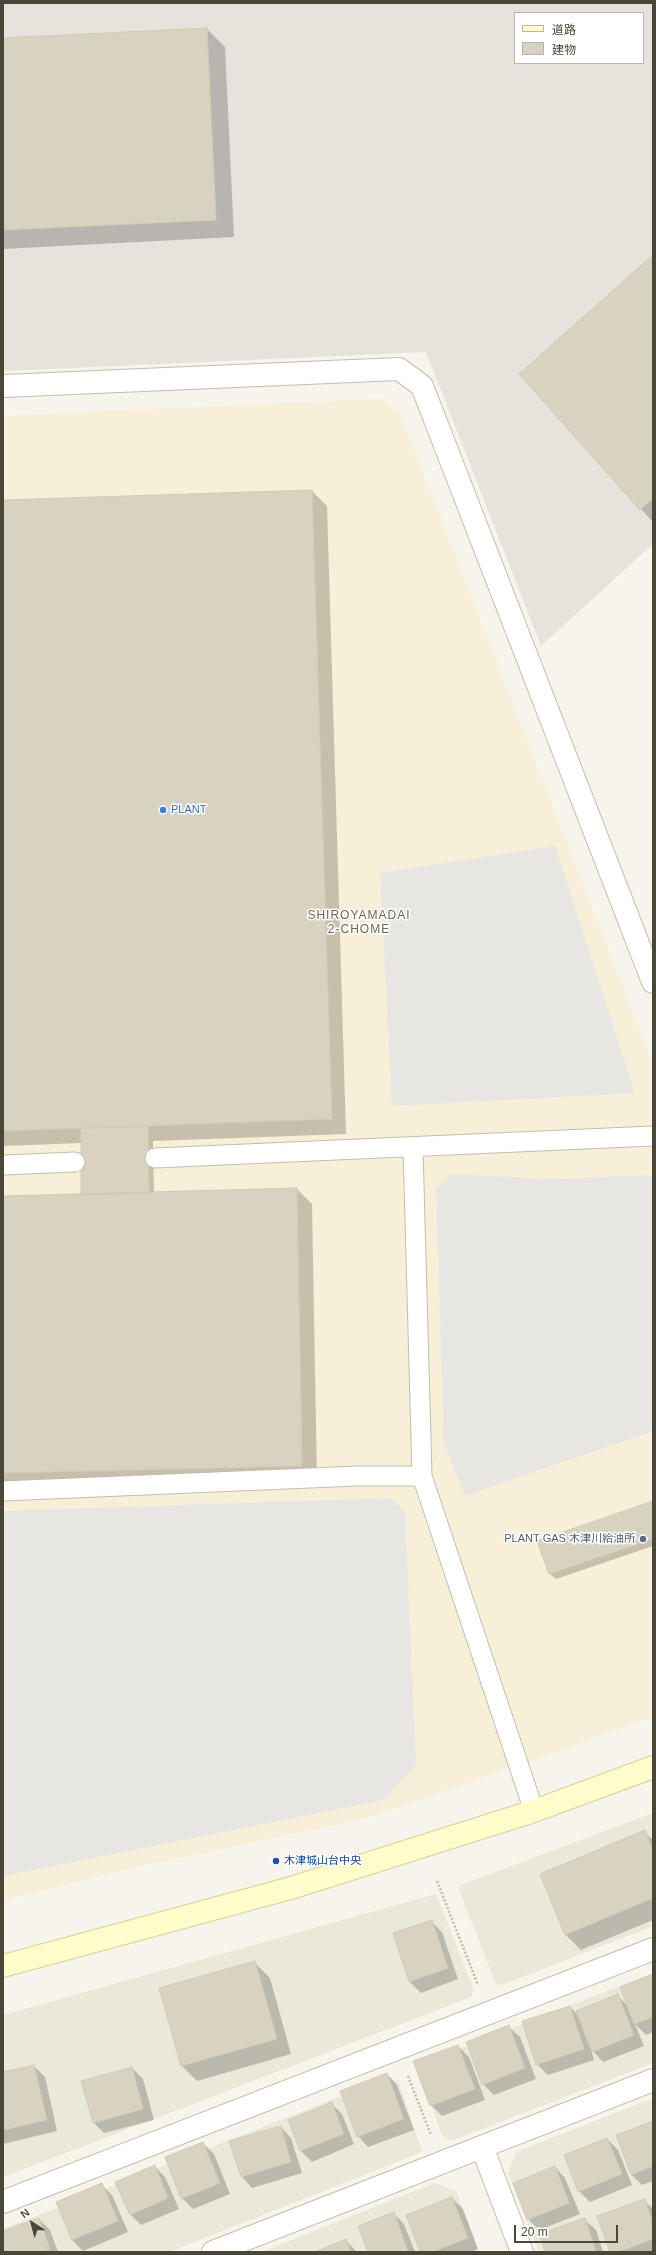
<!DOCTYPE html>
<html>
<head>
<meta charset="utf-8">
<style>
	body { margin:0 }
	#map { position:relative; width:656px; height:2255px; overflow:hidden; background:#f6f4eb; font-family:Helvetica,"Noto Sans JP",sans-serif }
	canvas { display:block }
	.frame { position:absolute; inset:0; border:4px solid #4b4738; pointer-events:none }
	.legend { position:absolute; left:514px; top:12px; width:130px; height:52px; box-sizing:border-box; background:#fff; border:1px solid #b7b5af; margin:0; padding:5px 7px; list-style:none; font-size:12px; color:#4b4738 }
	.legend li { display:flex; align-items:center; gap:8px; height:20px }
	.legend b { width:20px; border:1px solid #b7b5af }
	.north { position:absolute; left:12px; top:2203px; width:40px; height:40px; -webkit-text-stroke:3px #fff; paint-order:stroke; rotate:324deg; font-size:11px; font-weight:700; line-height:16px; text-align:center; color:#4b4738 }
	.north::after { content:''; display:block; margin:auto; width:14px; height:18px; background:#4b4738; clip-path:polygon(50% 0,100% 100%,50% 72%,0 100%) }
	.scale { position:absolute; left:514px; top:2225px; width:104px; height:18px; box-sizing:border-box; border:2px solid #4b4738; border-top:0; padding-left:5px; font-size:12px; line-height:14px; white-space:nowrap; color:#4b4738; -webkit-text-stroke:3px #fff; paint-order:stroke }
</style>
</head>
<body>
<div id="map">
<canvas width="656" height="2255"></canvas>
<div class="frame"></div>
<ul class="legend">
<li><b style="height:5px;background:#fffccc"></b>道路</li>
<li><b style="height:11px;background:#d8d3c0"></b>建物</li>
</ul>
<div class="north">N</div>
<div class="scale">20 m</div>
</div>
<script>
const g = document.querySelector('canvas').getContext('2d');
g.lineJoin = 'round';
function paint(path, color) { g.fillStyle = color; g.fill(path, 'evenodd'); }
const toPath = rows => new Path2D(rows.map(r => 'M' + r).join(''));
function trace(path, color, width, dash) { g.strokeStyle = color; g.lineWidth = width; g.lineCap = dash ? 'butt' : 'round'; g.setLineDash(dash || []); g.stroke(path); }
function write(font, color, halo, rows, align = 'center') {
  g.font = font + ' Helvetica,"Noto Sans JP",sans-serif'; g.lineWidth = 3; g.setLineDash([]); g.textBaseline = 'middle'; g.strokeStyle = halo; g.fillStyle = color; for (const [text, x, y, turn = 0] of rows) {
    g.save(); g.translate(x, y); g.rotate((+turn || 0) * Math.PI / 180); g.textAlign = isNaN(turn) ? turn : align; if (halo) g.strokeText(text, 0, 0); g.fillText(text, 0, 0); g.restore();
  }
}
paint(toPath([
	[653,1813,653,1926,502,1985,496,1984,459,1890,461,1885],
	[436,1894,474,1990,471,1997,3,2177,3,2015],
	[653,1973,653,2063,451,2141,442,2135,418,2065],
	[390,2077,399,2083,422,2152,169,2252,3,2252,3,2229],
	[653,2098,653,2252,539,2252,508,2173,516,2152],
	[435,2183,456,2191,479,2252,261,2252]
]), '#eae8d9');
paint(toPath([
	[381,399,400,413,653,1064,653,1717,371,1817,118,1871,3,1901,3,416]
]), '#f7efd7');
paint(toPath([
	[3,3,653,3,653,544,541,646,426,352,3,371],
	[515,13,643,13,643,63,515,63]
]), '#e6e3dc');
paint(toPath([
	[555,846,635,1093,392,1106,380,873],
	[451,1174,551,1179,653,1175,653,1431,465,1496,444,1443,436,1189],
	[392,1498,405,1513,416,1766,383,1800,3,1876,3,1511]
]), '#e8e6e2');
paint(toPath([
	[207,29,225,47,234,237,3,249,3,39],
	[653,257,653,522,641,509],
	[312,491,327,506,346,1134,153,1141,154,1193,297,1189,312,1204,317,1480,3,1488,3,1197,82,1196,82,1143,3,1146,3,501],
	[653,1502,653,1546,556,1579,550,1574,539,1542],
	[644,1832,653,1840,653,1920,581,1950,565,1934],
	[431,1921,442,1932,458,1979,421,1993,410,1982,394,1933],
	[255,1963,270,1978,291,2054,197,2081,182,2066],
	[653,1975,653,2032,646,2035,635,2024,644,2046,603,2062,591,2049,594,2060,548,2075,537,2064,570,2007,579,2016,617,1995,629,2007],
	[509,2027,520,2037,536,2079,494,2095,483,2084],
	[458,2046,469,2057,485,2100,442,2116,431,2105],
	[34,2066,45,2077,57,2131,3,2144,3,2073],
	[132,2068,143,2079,154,2120,104,2133,93,2122],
	[387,2074,397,2085,414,2130,368,2147,358,2136],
	[331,2103,342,2114,354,2144,312,2162,301,2151,289,2120],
	[653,2122,653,2181,642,2185,632,2175],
	[281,2127,291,2138,302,2173,252,2188,242,2177,231,2141],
	[607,2139,618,2150,632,2185,590,2202,579,2191],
	[203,2143,214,2154,230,2194,193,2209,182,2198],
	[154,2166,165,2177,179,2209,141,2225,130,2214],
	[555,2167,565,2178,580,2214,539,2230,528,2219],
	[101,2184,112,2195,128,2232,83,2251,72,2240,57,2203],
	[452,2198,463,2209,478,2249,471,2252,421,2252],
	[644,2200,653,2209,653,2252,611,2252],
	[393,2213,404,2224,415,2252,369,2252],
	[39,2219,50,2230,58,2252,3,2252,3,2232],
	[585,2220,596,2230,603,2252,546,2252],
	[346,2241,357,2252,318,2252]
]), '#0003');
const building = toPath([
	[207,28,216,220,3,230,3,38,207,28],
	[653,255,653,498,640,510,519,374,653,255],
	[312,490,332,1119,3,1131,3,500,312,490],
	[148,1126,149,1193,81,1195,81,1128,148,1126],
	[297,1188,302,1466,3,1473,3,1196,297,1188],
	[653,1501,653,1539,549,1574,537,1541,653,1501],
	[645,1830,653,1851,653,1898,565,1935,540,1874,645,1830],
	[432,1920,448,1968,409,1982,393,1933,432,1920],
	[255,1961,277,2039,181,2066,159,1988,255,1961],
	[653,1974,653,2017,634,2024,620,1987,653,1974],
	[618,1994,634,2035,592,2052,576,2011,618,1994],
	[570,2006,584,2049,536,2065,522,2021,570,2006],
	[509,2025,525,2068,482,2085,466,2042,509,2025],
	[458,2045,475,2089,430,2106,413,2061,458,2045],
	[34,2065,47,2120,3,2130,3,2072,34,2065],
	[132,2067,143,2109,93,2123,81,2081,132,2067],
	[387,2073,404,2119,357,2137,340,2091,387,2073],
	[332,2102,344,2134,300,2151,288,2120,332,2102],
	[653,2121,653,2166,631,2175,616,2135,653,2121],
	[281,2126,291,2162,241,2177,229,2141,281,2126],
	[607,2138,622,2174,578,2192,564,2155,607,2138],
	[203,2142,220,2183,181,2199,165,2157,203,2142],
	[155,2165,168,2198,130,2215,115,2182,155,2165],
	[555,2166,569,2203,527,2220,513,2183,555,2166],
	[102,2183,118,2221,72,2240,56,2202,102,2183],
	[452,2197,468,2238,432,2252,420,2252,406,2215,452,2197],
	[645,2199,653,2223,653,2239,618,2252,610,2252,597,2216,645,2199],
	[394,2212,408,2252,368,2252,358,2226,394,2212],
	[39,2218,50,2249,43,2252,3,2252,3,2231,39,2218],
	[585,2218,596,2252,545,2252,539,2234,585,2218],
	[346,2239,351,2252,315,2252,346,2239]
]);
paint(building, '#d8d3c0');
trace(building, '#d3ccb3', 1);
const lane = toPath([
	[413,1148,422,1476,534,1811],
	[155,1158,653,1136],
	[3,1165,75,1162],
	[3,1491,357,1476,422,1476]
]);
const street = toPath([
	[3,386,399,369,422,386,653,982],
	[482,2147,522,2252],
	[3,2202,653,1949],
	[213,2252,653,2080]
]);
const secondary = toPath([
	[3,1966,291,1888,534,1811,653,1767]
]);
trace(lane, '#c2bead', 21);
trace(street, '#c2bead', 24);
trace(secondary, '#d7d29a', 24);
trace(toPath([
	[437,1881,478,1985],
	[408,2076,431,2135]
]), '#c4bd9e', 2.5, [2, 2]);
trace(lane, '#fff', 19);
trace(street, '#fff', 22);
trace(secondary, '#fffccc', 22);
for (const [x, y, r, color] of [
	[163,810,4,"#3f7fe0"],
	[643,1539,4,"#5c6f8a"],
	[276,1861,4,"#1a4fb4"]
]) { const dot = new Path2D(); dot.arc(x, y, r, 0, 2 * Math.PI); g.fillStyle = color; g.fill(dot); trace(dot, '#fff', 1.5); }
write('11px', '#366cbe', '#fff', [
	["PLANT",171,810]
], 'left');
write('11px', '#4e5e75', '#fff', [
	["PLANT GAS 木津川給油所",635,1539]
], 'right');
write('11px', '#164399', '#fff', [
	["木津城山台中央",284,1861]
], 'left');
g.letterSpacing = '1px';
write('12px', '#6e674f', '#fff', [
	["SHIROYAMADAI",359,916],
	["2-CHOME",359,930]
]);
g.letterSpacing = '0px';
</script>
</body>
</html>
